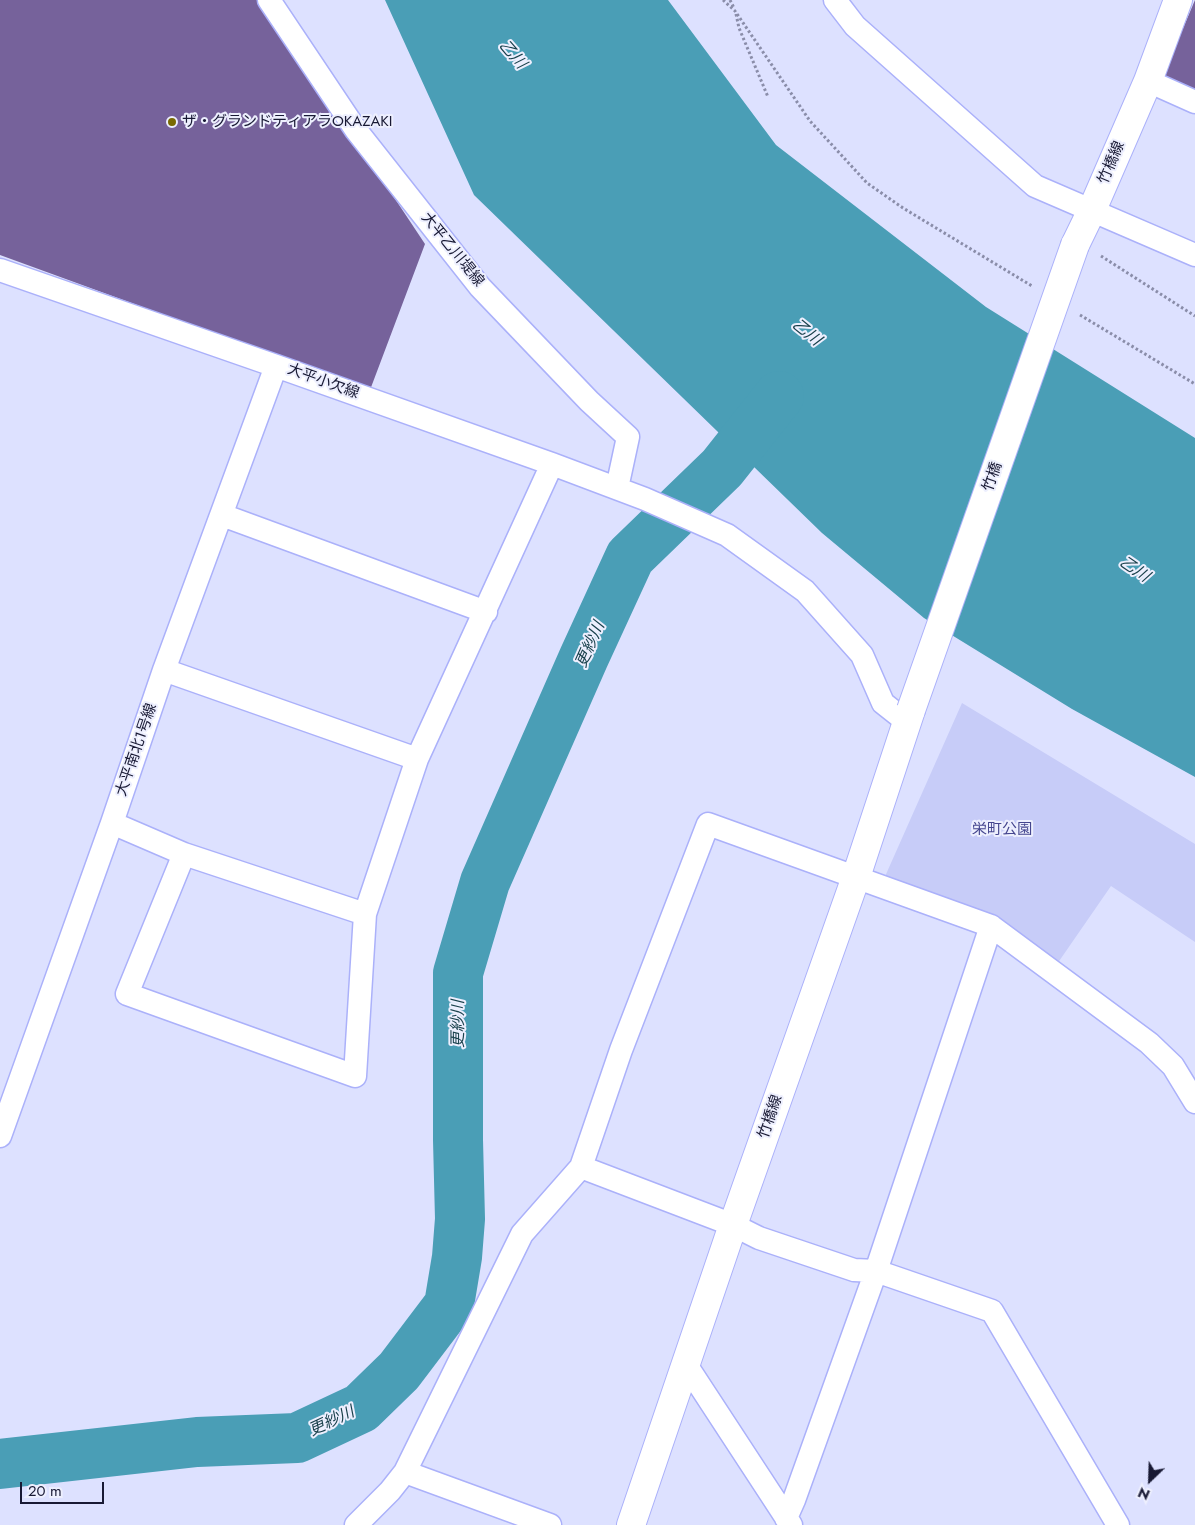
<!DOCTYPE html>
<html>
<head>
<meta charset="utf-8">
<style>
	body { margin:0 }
	#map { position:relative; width:1195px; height:1525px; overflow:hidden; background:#dde1ff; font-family:Jost,sans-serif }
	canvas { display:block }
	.north { position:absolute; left:1125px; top:1455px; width:50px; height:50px; -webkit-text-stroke:4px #edeffe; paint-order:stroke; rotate:204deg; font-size:14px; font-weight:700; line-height:20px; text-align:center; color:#181934 }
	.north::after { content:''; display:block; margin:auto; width:18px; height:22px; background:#181934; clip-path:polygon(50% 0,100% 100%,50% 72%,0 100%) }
	.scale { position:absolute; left:20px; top:1482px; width:84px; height:22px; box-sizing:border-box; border:2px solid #181934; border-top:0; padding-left:6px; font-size:15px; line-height:18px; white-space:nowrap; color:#181934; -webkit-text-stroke:4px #edeffe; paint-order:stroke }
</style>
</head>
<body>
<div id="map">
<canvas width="1195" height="1525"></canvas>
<div class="north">N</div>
<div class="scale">20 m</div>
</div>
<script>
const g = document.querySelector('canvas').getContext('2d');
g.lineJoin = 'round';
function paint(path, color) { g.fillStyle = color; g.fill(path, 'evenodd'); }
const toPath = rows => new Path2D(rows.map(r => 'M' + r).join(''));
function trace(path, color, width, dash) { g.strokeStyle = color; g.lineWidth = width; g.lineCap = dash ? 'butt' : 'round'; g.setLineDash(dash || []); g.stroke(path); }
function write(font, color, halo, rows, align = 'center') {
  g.font = font + ' Jost,"Noto Sans JP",sans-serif'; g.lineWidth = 4; g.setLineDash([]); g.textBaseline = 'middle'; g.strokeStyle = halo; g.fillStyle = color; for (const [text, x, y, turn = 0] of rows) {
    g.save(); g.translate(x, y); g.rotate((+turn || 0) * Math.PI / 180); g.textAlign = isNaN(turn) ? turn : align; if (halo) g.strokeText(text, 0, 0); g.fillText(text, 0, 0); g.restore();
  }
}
paint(toPath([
	[962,703,1195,844,1195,942,1111,886,1055,967,883,881]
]), '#c7ccf8');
paint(toPath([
	[385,0,668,0,776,145,986,307,1195,438,1195,777,1072,709,924,618,822,533,474,195]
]), '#4a9eb6');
trace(toPath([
	[0,1464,197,1442,297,1438,361,1408,399,1371,449,1305,457,1257,460,1219,458,1140,458,973,485,882,584,657,630,557,722,468,779,396]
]), '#4a9eb6', 50);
paint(toPath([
	[0,0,263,0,425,244,370,390,0,255],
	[1195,0,1195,91,1162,78]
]), '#76629b');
const street = toPath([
	[269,0,356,130,480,287,589,401,628,437,617,488],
	[835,0,855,26,1035,186,1195,255],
	[1148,81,1195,102],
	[0,270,276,366,552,464,645,499,727,535,805,591,862,655,883,703,907,722],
	[222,515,486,612],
	[164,670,417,759],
	[112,823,184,854,365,914],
	[184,854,127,994,355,1076,365,914,417,759,552,464],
	[0,1136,112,823,164,670,276,366],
	[581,1167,621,1050,708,824,991,926,1149,1043,1173,1066,1195,1102],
	[685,1363,791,1525],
	[405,1472,522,1234,581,1167,733,1225,759,1238,854,1270,876,1271,992,1311,1118,1525],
	[786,1518,794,1500,876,1271,991,926],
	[356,1525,390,1491,405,1472,550,1525]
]);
const secondary = toPath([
	[1075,245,1092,210,1148,81,1178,0],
	[631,1525,733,1225,856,877,911,710]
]);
trace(street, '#abb1fa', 25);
trace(secondary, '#abb1fa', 30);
trace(toPath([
	[723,0,735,11,810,121,867,183,903,208,1032,286],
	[730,0,734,8],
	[736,14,739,28,768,97],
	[1101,256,1195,316],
	[1080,315,1195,384]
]), '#8a8da9', 3, [2.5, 2.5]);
trace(street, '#fff', 22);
trace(secondary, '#fff', 28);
const secondaryBridge = toPath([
	[911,710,1075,245]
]);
trace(secondaryBridge, '#abb1fa', 30, []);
trace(secondaryBridge, '#fff', 28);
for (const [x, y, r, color] of [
	[172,122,5,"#796a02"]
]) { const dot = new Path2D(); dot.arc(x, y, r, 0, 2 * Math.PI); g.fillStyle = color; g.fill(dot); trace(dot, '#edeffe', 2); }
write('15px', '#181934', '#edeffe', [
	["ザ・グランドティアラOKAZAKI",182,122]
], 'left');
write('15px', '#181934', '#edeffe', [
	["竹橋線",1112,163,-67],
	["大平乙川堤線",452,250,51],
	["大平小欠線",323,382,20],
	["竹橋",993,477,-71],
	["大平南北1号線",137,750,-71],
	["竹橋線",771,1117,-71]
]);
write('15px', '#45468f', '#edeffe', [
	["栄町公園",1002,830]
]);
write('italic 16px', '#1a414c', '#edeffe', [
	["乙川",512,55,49],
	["乙川",806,333,39],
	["乙川",1134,570,34],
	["更紗川",591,645,-66],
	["更紗川",459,1024,-90],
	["更紗川",332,1422,-25]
]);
</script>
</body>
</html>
